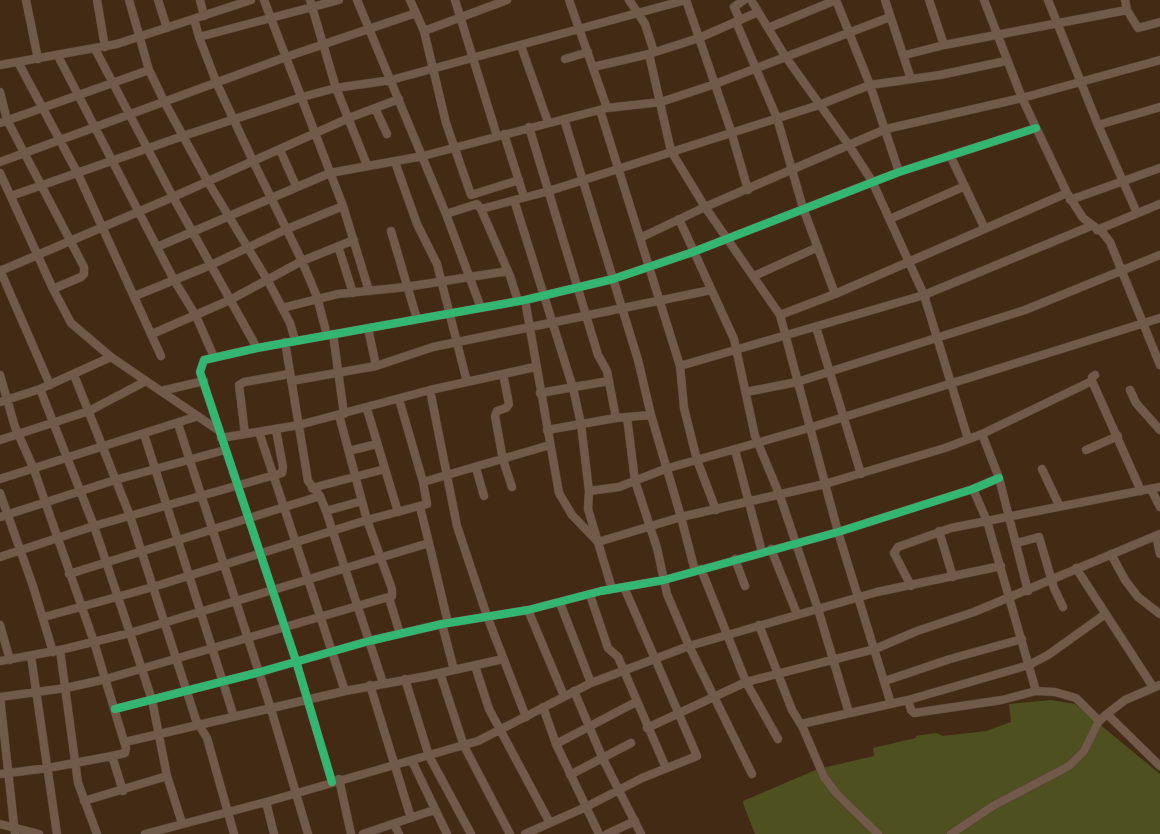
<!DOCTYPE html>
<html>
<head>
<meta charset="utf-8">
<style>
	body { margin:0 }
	canvas { display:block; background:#422a15 }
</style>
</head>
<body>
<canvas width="1160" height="834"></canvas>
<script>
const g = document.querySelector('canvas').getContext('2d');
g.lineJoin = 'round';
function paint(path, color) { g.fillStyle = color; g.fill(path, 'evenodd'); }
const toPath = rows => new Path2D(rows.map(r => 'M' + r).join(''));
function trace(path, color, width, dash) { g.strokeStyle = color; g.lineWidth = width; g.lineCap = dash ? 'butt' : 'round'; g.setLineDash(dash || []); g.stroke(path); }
paint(toPath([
	[1051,700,1075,704,1160,774,1160,834,755,834,744,806,743,801,818,769,874,756,873,748,916,738,916,736,936,733,943,736,986,731,1011,722,1009,704]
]), '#4f501f');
const minor = toPath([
	[26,0,38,59],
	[97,0,105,47],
	[129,0,149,70,165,103,208,182,268,281,290,323,295,340],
	[158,0,167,28],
	[200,0,204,16],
	[264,0,343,206],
	[310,0,336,88,367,165],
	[357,0,446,214,481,308],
	[410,0,424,31,446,123,471,195,519,180],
	[455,0,497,136],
	[569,0,607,108],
	[629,0,645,24,654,52],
	[686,0,731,131,748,190],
	[751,0,785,56,848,144,872,181,924,295,968,439],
	[836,0,870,85,899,172],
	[885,0,911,79],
	[929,0,944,45],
	[984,0,1022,98,1067,193,1083,218,1103,233,1110,242,1160,365],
	[1048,0,1098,125,1137,213],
	[1127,10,1138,28,1160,22],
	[194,19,199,37],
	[740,20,734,7,744,0],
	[736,22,777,118,803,208,835,294],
	[768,28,836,0],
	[424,31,507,0],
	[521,46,548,122],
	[95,49,173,197,257,348],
	[649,54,671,151,705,207,780,315,838,532,891,704],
	[905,55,944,45,1127,10,1125,0],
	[58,56,174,280,196,316,214,357],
	[565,59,588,52],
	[18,62,78,174,161,356],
	[0,65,117,44,251,0],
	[593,67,649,54,699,38,758,12],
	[0,92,7,120,84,267,84,274,81,277,53,289],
	[375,108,387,134],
	[600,110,680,366,684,408,697,460,716,510],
	[564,119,638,360,651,415,681,517,695,571],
	[0,123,149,70],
	[1098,125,1160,107],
	[529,127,598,355,607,371,616,418,627,417,635,481,657,548,667,594,689,646,752,774],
	[504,134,524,197],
	[280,150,296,186],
	[950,155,985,229],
	[0,162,286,57,416,13],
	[395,162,417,224,437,264,467,382],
	[0,173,53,289,71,323,111,357,218,430],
	[11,196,183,136,302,97,336,88,391,80,686,0],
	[514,200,573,388,581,424,589,491],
	[1070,200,1160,168],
	[481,209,510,276,518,301],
	[446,214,477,204,481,209,549,191,819,105,870,85,940,75,1006,61],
	[679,219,734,339,755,436,780,496,818,609,849,713],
	[890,219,965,186],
	[1097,230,1160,204],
	[391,231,417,319],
	[640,238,705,207,886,129,1022,98,1160,60],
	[338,246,353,293],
	[157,247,330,173,423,156,607,108,661,102,715,84,890,17],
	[0,270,50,385],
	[0,271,173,197,349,118,399,99],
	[754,276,818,247],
	[135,296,211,265,287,229,343,206,369,291],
	[525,300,559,493,572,515,598,542,681,517,825,484,945,448,982,434,1092,381],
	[282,308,338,294,406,287,508,271],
	[780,315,835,294,1067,193],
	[816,327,861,474],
	[368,328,376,366],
	[152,334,230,300,302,261,354,240],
	[333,334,344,414],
	[327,335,317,297,302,261,253,161,217,84,199,37,339,0],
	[285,342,308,481,320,496,326,511,383,683],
	[680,366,924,295,1091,226],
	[503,374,509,404,506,408,497,411,495,416,503,460,512,487],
	[0,375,15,427,33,467,94,642,126,748,125,753,112,756,48,768,0,774],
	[1095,375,1092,377,1092,381,1141,491],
	[291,381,376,366,433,347,711,290],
	[40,389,94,526,130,633,152,700,167,776,182,823],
	[430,390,457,526,487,616,526,717],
	[1130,390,1136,403,1160,430],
	[161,391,204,381],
	[746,392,797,382,1025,310,1160,255],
	[540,393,609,381],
	[0,402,40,389,111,357],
	[367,409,398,512],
	[627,417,651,415],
	[178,424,271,709,308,834],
	[547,430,616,418],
	[259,432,345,691],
	[144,434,234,717],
	[245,434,239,385,244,382,290,374],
	[982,434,999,478,1028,591],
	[221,438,299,425,430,390,535,367],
	[0,440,89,411,146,381],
	[735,450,762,552],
	[1086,450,1118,436],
	[349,451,377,444],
	[476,468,484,496],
	[1042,469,1059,505],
	[0,479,198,416],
	[423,482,550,445],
	[312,488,385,469],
	[973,489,987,521,1036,691],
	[1151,489,1160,507],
	[0,493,33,586,53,652],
	[326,511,362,501],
	[0,517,115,480,225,450],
	[939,531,953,577],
	[1156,536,1160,554],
	[429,543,448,623],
	[1017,543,1039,537,1054,588,1063,607],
	[771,549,797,614],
	[1111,554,1125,580,1138,597,1160,614],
	[0,557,94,526,282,473,283,467,276,430],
	[735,559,745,586],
	[1076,568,1153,687],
	[701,569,746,682,778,739],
	[69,574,320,496],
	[911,586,894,553,898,547,951,528,1160,487],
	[612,589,588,509,589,491,619,487,665,469,809,428,1160,318],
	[590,595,608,648,618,657,666,768],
	[389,598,400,634],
	[560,603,591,683],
	[528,610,564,696],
	[44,617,153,587,130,516,74,375],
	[442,624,454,670],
	[0,625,10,660],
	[759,625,792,710,803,728,824,777,837,794,878,834],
	[60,650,78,783,97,834],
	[31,656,57,834],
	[0,661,60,650,130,633,429,543,420,507],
	[475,666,489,709,550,823],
	[440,673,464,746,510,834],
	[405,679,429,756,471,834],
	[885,681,950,659,1022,639],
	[370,685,411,818],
	[574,691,603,759,641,834],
	[908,700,911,710,914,713,1002,700,1036,691,1055,692,1076,698,1099,721],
	[543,707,556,744,636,702],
	[115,709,260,672,369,641,442,624,528,610,601,591,664,580,838,532,973,489,999,478],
	[1107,714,1160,766],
	[801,724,908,700,1029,665,1048,655,1104,615],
	[647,728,746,682,875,649,917,631,974,612,1160,534],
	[125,742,345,691,427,676,503,659],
	[556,744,599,834],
	[112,756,123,791],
	[412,761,447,834],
	[570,775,631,743],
	[339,779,351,834],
	[332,782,296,661,200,372,204,360,257,348,525,300,613,279,693,252,899,172,1036,128],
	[84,801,167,776],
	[266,802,274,834],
	[0,824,39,834],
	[394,824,399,834],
	[15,834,0,697,66,688,106,679,392,596,392,589,367,520,339,415],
	[145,834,266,802,478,741,591,683,689,646,877,592,1001,566],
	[234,834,207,738,196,720,153,587,367,520,427,504,423,482,399,399],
	[363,834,434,810],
	[525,834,586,807,642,778,697,756,624,587],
	[607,834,635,821],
	[951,834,993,806,1069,766,1084,751,1099,721,1107,714,1125,700,1160,685]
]);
trace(minor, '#584435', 9);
trace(minor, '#725a4a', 8);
trace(toPath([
	[115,709,260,672,369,641,442,624,528,610,601,591,664,580,838,532,973,489,999,478],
	[332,782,296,661,200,372,204,360,257,348,525,300,613,279,693,252,899,172,1036,128]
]), '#33b770', 8);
</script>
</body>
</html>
